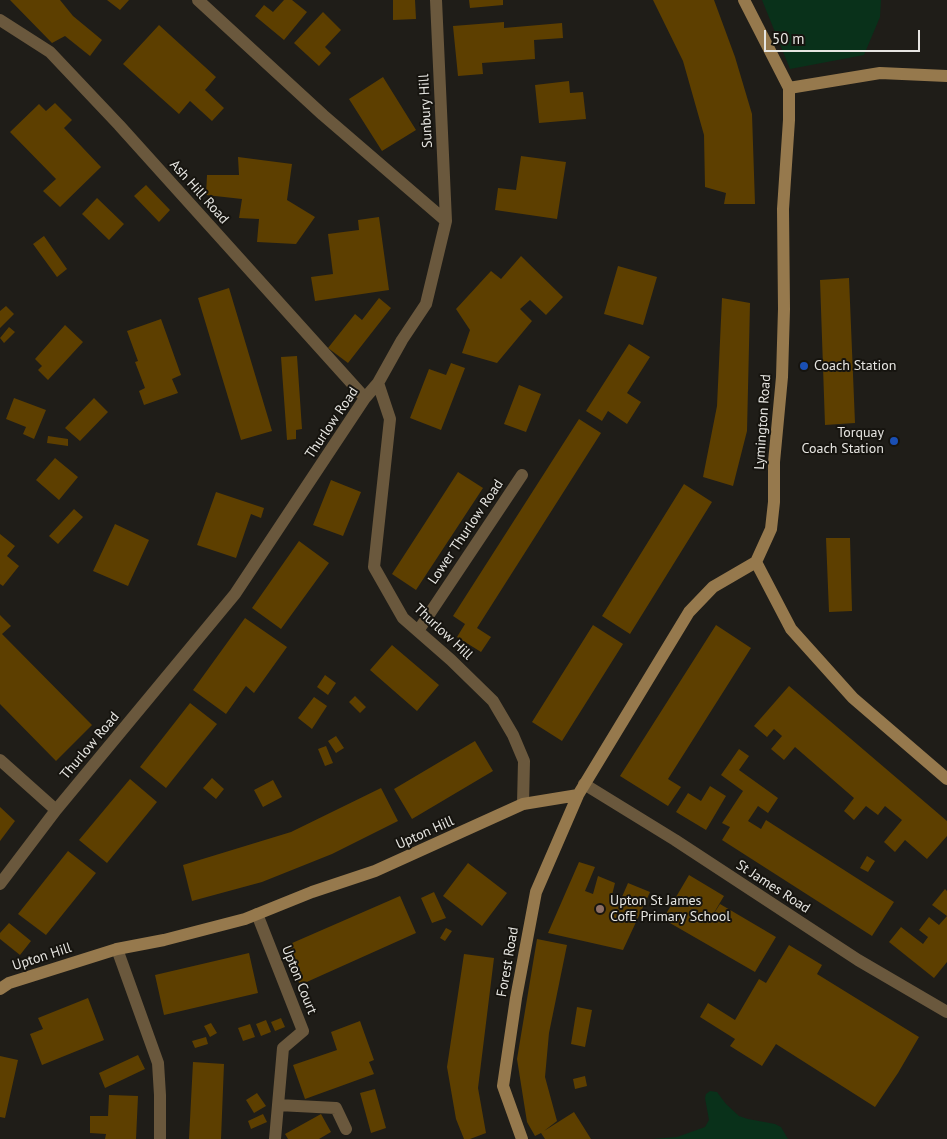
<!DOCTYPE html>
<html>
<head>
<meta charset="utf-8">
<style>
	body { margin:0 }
	#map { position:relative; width:947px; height:1139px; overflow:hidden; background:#1f1d18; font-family:"PT Sans",sans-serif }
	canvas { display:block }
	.scale { position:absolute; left:764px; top:30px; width:156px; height:22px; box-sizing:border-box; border:2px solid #e6e5e1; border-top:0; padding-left:6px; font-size:15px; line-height:18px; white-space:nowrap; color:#e6e5e1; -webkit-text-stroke:4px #16140f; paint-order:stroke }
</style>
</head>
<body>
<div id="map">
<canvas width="947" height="1139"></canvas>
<div class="scale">50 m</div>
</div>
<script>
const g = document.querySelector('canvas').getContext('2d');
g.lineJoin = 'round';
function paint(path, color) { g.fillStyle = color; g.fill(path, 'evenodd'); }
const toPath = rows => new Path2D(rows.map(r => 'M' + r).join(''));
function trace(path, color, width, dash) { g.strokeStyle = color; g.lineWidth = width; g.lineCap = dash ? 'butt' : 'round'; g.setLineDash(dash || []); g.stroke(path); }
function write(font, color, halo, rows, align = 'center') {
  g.font = font + ' "PT Sans",sans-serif'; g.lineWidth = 4; g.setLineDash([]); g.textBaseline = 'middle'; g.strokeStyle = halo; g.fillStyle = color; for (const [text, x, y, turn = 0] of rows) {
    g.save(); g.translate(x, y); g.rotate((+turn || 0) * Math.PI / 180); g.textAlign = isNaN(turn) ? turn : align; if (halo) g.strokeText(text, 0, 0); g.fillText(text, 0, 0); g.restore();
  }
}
paint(toPath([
	[762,0,881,0,880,17,864,55,790,69],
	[710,1091,717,1092,726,1104,739,1116,748,1119,775,1124,781,1127,788,1139,652,1139,677,1137,705,1127,709,1120,705,1098,706,1094]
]), '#09311a');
paint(toPath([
	[10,0,60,0,73,16,102,40,90,56,65,36,52,43],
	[107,0,129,0,120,10],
	[284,0,292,0,307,12,284,40,255,16,264,5,273,12],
	[393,0,415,0,416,19,393,20],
	[469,0,503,0,503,5,470,8],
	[653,0,714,0,735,57,752,114,755,204,724,204,726,193,705,187,704,135,683,61],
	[323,12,341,30,325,47,331,53,319,66,294,43],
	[504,22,504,28,562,23,563,38,534,40,535,59,482,63,483,74,458,76,453,26],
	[159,25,216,77,205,90,224,108,212,121,190,101,179,114,123,64],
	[383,77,416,130,382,151,349,99],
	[569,81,570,93,583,92,586,119,539,123,535,85],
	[55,103,72,120,64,128,101,167,60,207,43,191,56,179,10,132,39,104,46,111],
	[521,156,566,162,557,219,495,210,498,188,516,190],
	[238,157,292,164,287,200,315,217,296,244,257,242,259,219,239,218,242,199,206,195,207,175,239,175],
	[146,185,170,210,159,222,134,196],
	[97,198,124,224,109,240,82,214],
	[379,217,389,290,315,301,311,277,333,274,328,234,359,230,358,220],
	[44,236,67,269,57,277,33,244],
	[521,256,563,297,546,315,530,300,520,309,532,321,497,363,462,353,470,330,456,309,491,271,501,279],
	[618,266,657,277,643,325,604,314],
	[849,278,855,423,825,425,820,280],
	[229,288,272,431,241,440,198,298],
	[379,298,391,308,348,363,328,348,355,314,362,320],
	[722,298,750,303,747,431,733,486,703,477,717,406],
	[6,306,14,314,0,328,0,311],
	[161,319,181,375,172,379,178,393,144,405,139,391,145,388,135,362,138,361,127,331],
	[65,325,83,342,48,380,38,370,42,366,35,359],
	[9,327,15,332,4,343,0,338],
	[629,344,650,357,627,393,641,402,627,424,608,411,602,421,586,411],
	[297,356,302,429,296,430,296,439,287,440,281,357],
	[451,363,465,368,441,430,410,418,429,369,446,375],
	[519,385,541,394,526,432,504,424],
	[14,398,46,410,34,439,23,434,26,427,6,419],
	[94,398,108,412,80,441,65,428],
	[579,419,601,433,477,628,491,637,481,652,457,637,465,624,453,616],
	[48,436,68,439,68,446,47,443],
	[55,458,78,477,59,500,36,480],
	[458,472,483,488,416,590,392,574],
	[331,480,361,492,343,536,313,525],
	[684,484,712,502,630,634,602,616],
	[216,492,264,508,261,518,251,514,236,558,197,545],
	[74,509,83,517,58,544,49,536],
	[115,524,149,540,128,586,93,571],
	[0,534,15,546,7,556,19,566,3,586,0,584],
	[826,538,850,538,852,611,829,612],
	[299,541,329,563,281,629,252,608],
	[0,615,11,626,2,634,92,725,56,761,0,704],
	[245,618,287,647,254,693,246,686,226,714,193,690],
	[593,625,623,644,562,741,532,722],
	[716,625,751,648,668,779,681,787,668,806,620,776],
	[392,645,439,685,417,711,370,670],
	[325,675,336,683,328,695,317,687],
	[789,686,947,821,947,836,927,859,905,840,895,852,884,842,902,820,885,806,878,815,866,806,854,820,844,811,854,798,795,747,784,760,771,749,782,736,774,729,767,737,754,726],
	[355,696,366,707,360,713,349,702],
	[314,697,327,706,312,729,298,718],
	[190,703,217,724,166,788,140,767],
	[336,736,344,748,336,753,328,741],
	[475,741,493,771,412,819,394,789],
	[326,746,333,763,325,766,318,749],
	[739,749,749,756,739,770,778,798,768,813,758,806,748,821,761,829,766,820,894,902,872,936,722,840,730,827,722,823,743,791,721,775],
	[212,778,224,789,216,799,203,788],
	[130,779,157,802,107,863,79,840],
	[273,780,282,797,263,807,254,790],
	[710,786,726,796,706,830,676,812,688,793,701,801],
	[381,788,398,821,332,854,262,882,192,901,183,865,291,832],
	[0,807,15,821,0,841],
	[68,851,96,873,46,935,18,914],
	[867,856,875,861,868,872,860,868],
	[579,862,595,867,585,891,593,894,598,876,615,883,610,903,618,906,628,883,650,892,623,950,548,933],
	[468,863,507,893,482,926,443,896],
	[689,875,724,896,709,921,720,904,776,937,755,972,663,919],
	[945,889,947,891,947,962,934,978,889,942,901,927,923,944,928,937,919,930,929,917,939,925,947,916,932,905],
	[434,892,446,918,432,923,421,898],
	[400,896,416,933,300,985,283,947],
	[9,923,31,941,20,955,0,939,0,933],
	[446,928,452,931,445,941,440,938],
	[537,939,567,945,549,1033,545,1077,557,1121,544,1131,574,1112,591,1139,545,1139,541,1133,535,1136,527,1122,517,1059],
	[789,945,822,965,817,974,919,1037,898,1073,875,1107,776,1044,762,1066,730,1046,735,1039,700,1017,708,1003,735,1020,759,979,766,983],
	[249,953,258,993,164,1015,155,975],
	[464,954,494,958,478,1088,486,1133,470,1139,464,1139,456,1119,447,1067],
	[88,998,104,1040,42,1065,30,1034,43,1029,38,1018],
	[577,1007,592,1010,585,1047,571,1044],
	[281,1018,285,1027,275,1031,271,1022],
	[266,1020,271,1032,261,1036,256,1024],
	[360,1021,374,1060,369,1062,374,1074,305,1099,293,1065,337,1050,331,1032],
	[211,1023,217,1033,210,1037,204,1026],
	[250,1024,255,1037,243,1041,238,1028],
	[206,1037,208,1044,195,1048,192,1041],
	[138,1055,145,1069,105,1088,99,1073],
	[0,1056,18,1060,5,1118,0,1117],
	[193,1062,224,1064,221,1139,189,1139],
	[585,1076,587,1086,575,1089,573,1079],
	[375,1089,386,1128,371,1133,360,1093],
	[257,1093,266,1106,254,1113,246,1100],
	[109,1095,138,1096,136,1139,105,1139,106,1134,90,1133,90,1116,108,1116],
	[263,1114,267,1122,251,1129,248,1121],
	[321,1114,331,1132,319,1139,288,1139,285,1134]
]), '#5d3f00');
trace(toPath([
	[198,0,323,115,446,221],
	[0,20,50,52,119,125,365,398],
	[378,383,390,419,374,567,403,618,451,660,493,701,513,735,524,761,523,804],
	[418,631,522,475],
	[0,760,56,810],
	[584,784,675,840,858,960,947,1012],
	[0,884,56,810,235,594,365,398,378,383,402,340,426,304,446,221,436,0],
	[257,914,303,1031,283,1048,275,1139],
	[117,949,158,1063,160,1095,160,1139],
	[278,1105,336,1108,346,1129]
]), '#6a583d', 12);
trace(toPath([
	[744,0,789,88,789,120,783,209,784,309,782,377,774,462,774,502,771,529,756,562],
	[789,88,880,73,947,76],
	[756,562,791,629,853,698,947,779],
	[0,989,9,983,117,949,164,940,245,919,312,892,375,871,523,804,578,795,689,612,713,587,756,562],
	[522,1139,503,1086,516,998,536,892,578,795]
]), '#96794d', 12);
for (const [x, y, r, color] of [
	[804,366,5,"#1a4fb4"],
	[894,441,5,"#1a4fb4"],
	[600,909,5,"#8d6e63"]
]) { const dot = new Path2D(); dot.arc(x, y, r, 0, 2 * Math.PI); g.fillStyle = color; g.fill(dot); trace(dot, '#16140f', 2); }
write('14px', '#e6e5e1', '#16140f', [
	["Sunbury Hill",426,111,-93],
	["Ash Hill Road",199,192,48],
	["Lymington Road",763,422,-86],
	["Thurlow Road",332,423,-56],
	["Lower Thurlow Road",466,532,-56],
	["Thurlow Hill",443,632,43],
	["Thurlow Road",90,746,-50],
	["Upton Hill",425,833,-24],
	["St James Road",773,887,33],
	["Upton Hill",42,957,-18],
	["Forest Road",508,962,-80],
	["Upton Court",299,980,68]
]);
write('14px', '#e6e5e1', '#16140f', [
	["Coach Station",814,366],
	["Torquay",884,433,"right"],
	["Coach Station",884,449,"right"],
	["Upton St James",610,901],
	["CofE Primary School",610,917]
], 'left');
</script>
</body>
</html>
